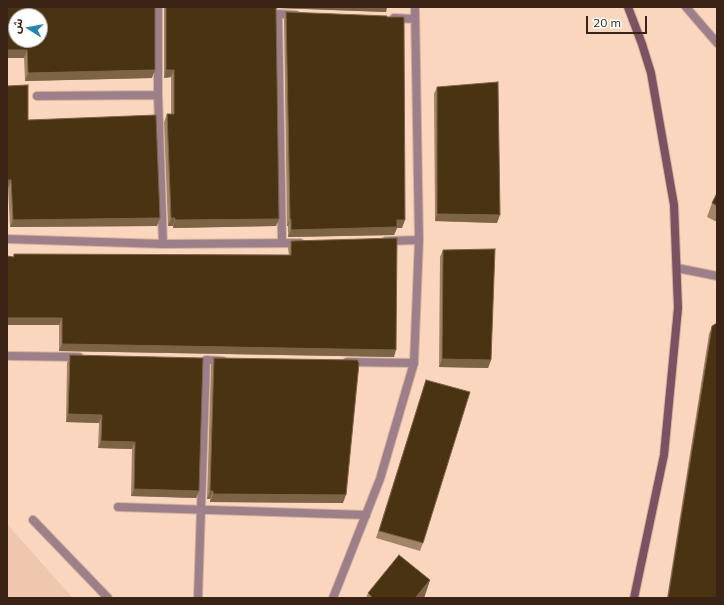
<!DOCTYPE html>
<html>
<head>
<meta charset="utf-8">
<style>
	body { margin:0 }
	#map { position:relative; width:724px; height:605px; overflow:hidden; background:#fbd6be; font-family:Mulish,"Noto Sans Arabic",sans-serif }
	canvas { display:block }
	.frame { position:absolute; inset:0; border:8px solid #3a2314; pointer-events:none }
	.north { position:absolute; left:8px; top:8px; width:40px; height:40px; box-sizing:border-box; background:#fff; border:1px solid #b0a7a1; border-radius:50%; rotate:281deg; font-size:11px; font-weight:700; line-height:16px; text-align:center; color:#3a2314 }
	.north::after { content:''; display:block; margin:auto; width:14px; height:18px; background:#2783b0; clip-path:polygon(50% 0,100% 100%,50% 72%,0 100%) }
	.scale { position:absolute; left:586px; top:16px; width:61px; height:18px; box-sizing:border-box; border:2px solid #3a2314; border-top:0; padding-left:5px; font-size:12px; line-height:14px; white-space:nowrap; color:#3a2314; -webkit-text-stroke:3px #fff; paint-order:stroke }
</style>
</head>
<body>
<div id="map">
<canvas width="724" height="605"></canvas>
<div class="frame"></div>
<div class="north">ش</div>
<div class="scale">20 m</div>
</div>
<script>
const g = document.querySelector('canvas').getContext('2d');
g.lineJoin = 'round';
function paint(path, color) { g.fillStyle = color; g.fill(path, 'evenodd'); }
const toPath = rows => new Path2D(rows.map(r => 'M' + r).join(''));
function trace(path, color, width, dash) { g.strokeStyle = color; g.lineWidth = width; g.lineCap = dash ? 'butt' : 'round'; g.setLineDash(dash || []); g.stroke(path); }
paint(toPath([
	[7,524,73,598,7,598]
]), '#efc7ae');
const lane = toPath([
	[10,356,79,357],
	[347,362,414,363],
	[118,507,366,515],
	[198,598,206,360,223,361]
]);
const street = toPath([
	[158,7,158,95,163,244],
	[686,7,717,43],
	[394,18,415,19],
	[37,96,158,95],
	[7,239,163,244,300,243],
	[386,241,419,240],
	[282,243,278,14,296,15],
	[677,268,717,276],
	[33,520,108,598],
	[333,598,380,479,414,363,419,240,415,7]
]);
const secondary = toPath([
	[628,7,642,44,651,73,674,205,678,308,664,455,634,598]
]);
trace(lane, '#d4b29c', 10);
trace(street, '#d4b29c', 10);
trace(secondary, '#d4b29c', 10);
trace(lane, '#9d7f8a', 8);
trace(street, '#9d7f8a', 8);
trace(secondary, '#7b5262', 8);
paint(toPath([
	[7,7,152,78,25,81,24,58,7,58],
	[164,7,387,7,386,12,278,8,276,9,276,226,173,228,173,226,168,226,164,122,167,114,171,114,171,77,164,78],
	[286,12,402,228,397,228,394,235,288,237,288,226,287,226,284,20],
	[7,86,28,120,157,226,10,227,8,188,7,188],
	[437,87,497,223,435,221,434,94],
	[717,193,717,222,707,217,712,203],
	[291,241,394,357,59,351,59,325,13,257,14,254,289,255,288,248],
	[443,250,491,360,488,368,439,367,440,257],
	[712,326,717,598,667,598,709,334],
	[70,355,199,491,196,498,131,496,132,449,98,448,99,423,66,422,67,363],
	[214,358,343,503,210,502,210,499,207,499,211,366],
	[426,380,423,543,420,551,376,538],
	[430,580,424,598,366,598,368,593]
]), '#a28468');
paint(toPath([
	[275,7,387,7,386,12,278,8,275,9],
	[7,50,27,50,24,58,7,58],
	[155,70,152,78,25,81,28,73],
	[166,70,174,70,171,77,164,78],
	[7,180,11,180,8,188,7,188],
	[437,214,500,215,497,223,435,221],
	[160,218,157,226,10,227,13,220],
	[171,218,175,218,173,226,168,226],
	[279,219,276,226,173,228,175,220],
	[290,219,291,219,288,226,287,226],
	[397,220,405,220,402,228,397,228,394,235,288,237,291,230],
	[7,318,62,318,59,325,7,325],
	[62,344,396,350,394,357,59,351],
	[442,359,491,360,488,368,439,367],
	[68,414,102,415,99,423,66,422],
	[101,441,135,442,132,449,98,448],
	[134,489,199,491,196,498,131,496],
	[210,491,213,491,210,499,207,499],
	[213,494,346,495,343,503,210,502],
	[430,580,424,598,415,598]
]), '#7e6446');
const building = toPath([
	[7,7,155,7,155,70,28,73,27,50,7,50,7,7],
	[16,16,40,16,40,40,16,40,16,16],
	[166,7,276,7,279,219,175,220,175,218,171,218,167,114,174,114,174,70,166,70,166,7],
	[286,12,387,16,387,17,404,17,405,220,397,220,397,227,291,230,291,219,290,219,286,12],
	[498,82,500,215,437,214,437,87,498,82],
	[28,85,28,120,156,115,160,218,13,220,11,180,7,180,7,86,28,85],
	[717,193,717,206,712,203,717,193],
	[397,238,396,350,62,344,62,318,7,318,7,256,14,257,14,254,291,255,291,241,397,238],
	[495,249,491,360,442,359,443,250,495,249],
	[717,323,717,598,668,598,712,326,717,323],
	[70,355,203,358,199,491,134,489,135,442,101,441,102,415,68,414,70,355],
	[214,358,358,360,358,362,359,363,346,495,213,494,213,491,210,491,214,358],
	[426,380,470,392,423,543,379,531,426,380],
	[399,555,430,580,415,598,373,598,368,593,399,555]
]);
paint(building, '#493312');
trace(building, '#7e6446', 1);
</script>
</body>
</html>
